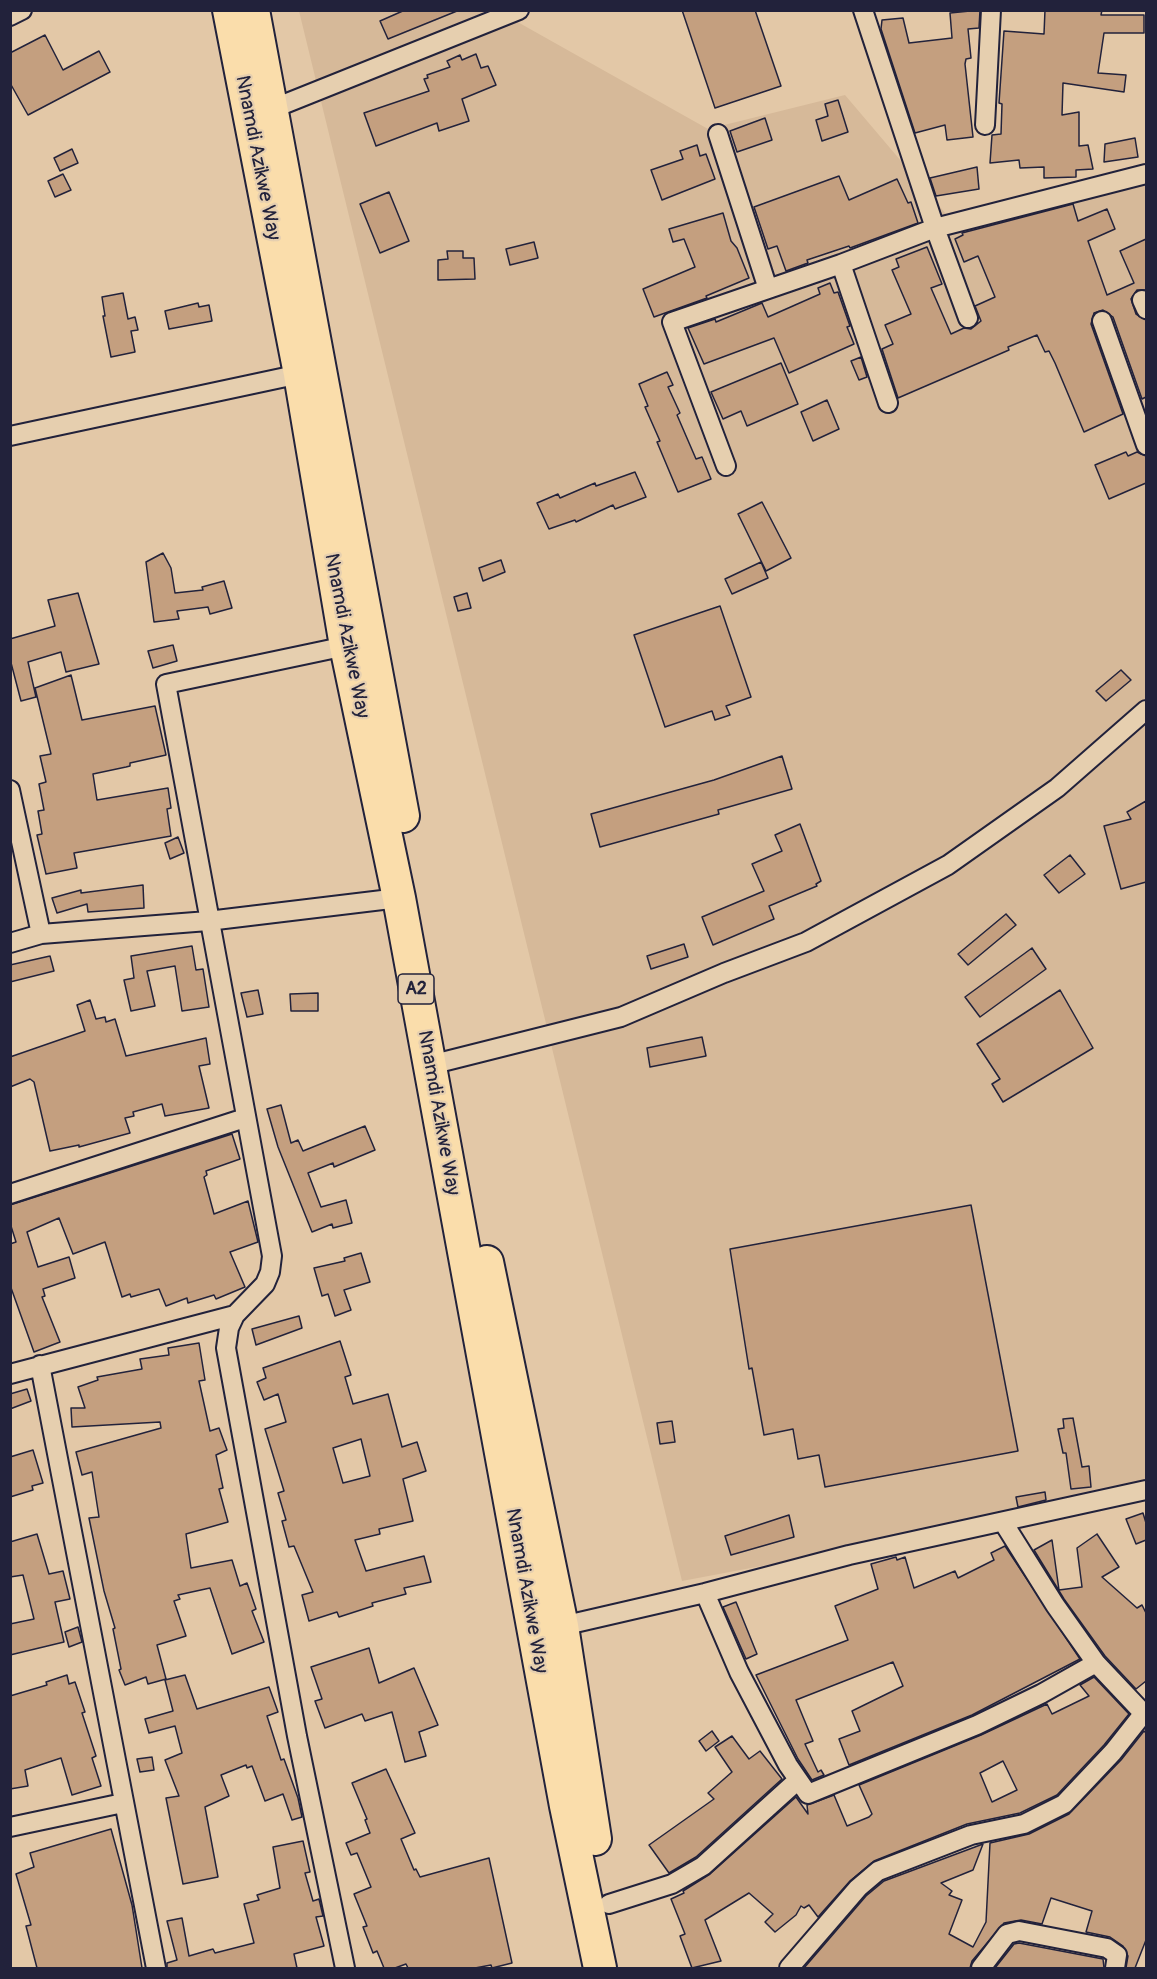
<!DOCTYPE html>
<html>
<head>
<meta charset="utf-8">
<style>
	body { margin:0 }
	#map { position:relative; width:1157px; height:1979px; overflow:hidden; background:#e3c8a7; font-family:Pangolin,sans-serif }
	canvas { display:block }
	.frame { position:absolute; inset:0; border:12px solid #22223b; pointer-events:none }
</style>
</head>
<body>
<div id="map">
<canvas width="1157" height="1979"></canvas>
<div class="frame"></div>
</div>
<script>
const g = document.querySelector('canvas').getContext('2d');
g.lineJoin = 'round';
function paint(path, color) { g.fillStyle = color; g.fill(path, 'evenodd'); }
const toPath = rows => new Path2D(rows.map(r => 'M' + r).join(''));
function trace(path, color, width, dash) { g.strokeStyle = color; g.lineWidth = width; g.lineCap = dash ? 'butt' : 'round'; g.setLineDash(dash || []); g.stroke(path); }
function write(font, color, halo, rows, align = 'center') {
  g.font = font + ' Pangolin,sans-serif'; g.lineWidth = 4.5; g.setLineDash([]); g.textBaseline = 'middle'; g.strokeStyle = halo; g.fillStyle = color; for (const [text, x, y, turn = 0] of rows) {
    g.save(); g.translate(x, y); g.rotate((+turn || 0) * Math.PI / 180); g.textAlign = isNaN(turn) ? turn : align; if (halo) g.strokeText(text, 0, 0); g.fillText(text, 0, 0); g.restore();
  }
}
paint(toPath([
	[299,11,498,11,708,129,845,95,946,214,1146,167,1146,1488,1063,1509,682,1581]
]), '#d6b999');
const building = toPath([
	[405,10,457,10,457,11,388,39,380,21,405,10],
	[682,10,755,10,781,86,715,108,682,10],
	[980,10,979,28,968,29,971,58,966,59,965,64,973,137,947,140,945,125,915,133,881,29,882,20,903,18,909,43,952,38,950,13,980,10],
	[1045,10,1102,10,1101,15,1144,15,1144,33,1104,33,1098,73,1126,75,1124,92,1063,83,1062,115,1079,112,1079,146,1088,145,1093,169,1076,170,1076,177,1044,178,1044,167,1020,168,1019,160,990,163,992,135,1001,134,1002,104,999,103,1004,31,1044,34,1045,10],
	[45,35,63,70,99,51,110,72,28,115,10,83,10,53,45,35],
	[476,54,481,68,488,66,496,85,462,99,469,121,439,131,437,123,376,146,364,113,429,91,424,79,428,78,427,75,450,67,447,61,460,55,462,60,476,54],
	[838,100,848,132,822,141,816,120,828,116,825,104,838,100],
	[765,118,772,140,737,152,730,131,765,118],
	[1135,138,1138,157,1104,162,1105,144,1135,138],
	[697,145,700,156,706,154,715,179,662,200,651,170,683,159,680,151,697,145],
	[72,149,78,163,60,171,54,158,72,149],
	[977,167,979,189,936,196,930,178,977,167],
	[63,174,71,190,55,197,48,181,63,174],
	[839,176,849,200,897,179,908,203,911,202,918,223,850,248,849,246,807,260,808,263,786,271,777,246,768,249,754,207,839,176],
	[389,192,409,241,380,253,360,204,389,192],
	[1073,204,1078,221,1107,209,1115,229,1088,241,1107,295,1134,283,1120,251,1146,239,1146,290,1137,290,1131,299,1136,314,1146,320,1146,397,1142,399,1113,317,1103,310,1094,313,1091,324,1123,414,1084,432,1055,363,1049,351,1045,352,1037,335,1008,347,1009,350,898,398,882,349,893,344,885,325,911,314,892,270,899,267,896,259,927,247,942,284,931,288,951,334,964,328,971,329,981,321,975,306,995,297,978,256,964,262,955,239,963,235,962,233,1073,204],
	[723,213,731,241,737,248,749,278,706,296,707,298,654,317,643,289,695,267,684,239,673,242,669,229,723,213],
	[534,242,538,258,510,265,506,249,534,242],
	[447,251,463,251,463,258,474,258,475,279,438,280,438,260,448,259,447,251],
	[830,283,834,293,838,292,850,326,847,327,854,344,789,373,774,338,704,364,688,328,715,319,716,322,762,303,768,317,820,294,818,288,830,283],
	[123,293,128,319,135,317,138,330,131,331,135,352,111,357,103,316,105,316,102,297,123,293],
	[198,303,199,307,209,305,212,321,169,329,165,311,198,303],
	[861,357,867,377,859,380,851,361,861,357],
	[781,363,798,404,747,426,741,411,723,419,711,392,781,363],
	[667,372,673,385,668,387,680,413,677,415,696,459,702,457,711,479,678,492,657,442,660,441,645,407,648,406,639,384,667,372],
	[827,400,839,429,813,441,801,412,827,400],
	[1126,452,1128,456,1137,452,1146,456,1146,483,1109,499,1095,465,1126,452],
	[635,472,646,497,615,509,613,505,576,522,575,520,549,529,537,503,558,494,560,498,595,483,596,486,635,472],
	[762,502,791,558,766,571,738,514,762,502],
	[163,553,171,568,175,593,203,590,202,587,224,581,232,608,210,614,208,607,177,611,179,619,154,622,146,562,163,553],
	[501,560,505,572,483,581,479,568,501,560],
	[761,562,768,578,732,594,725,579,761,562],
	[78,593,99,664,66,672,61,652,28,662,36,697,21,701,10,659,10,639,55,626,48,600,78,593],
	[467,593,471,608,458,611,454,597,467,593],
	[720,606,751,697,726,706,730,715,715,720,712,711,665,727,634,635,720,606],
	[173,645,177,661,153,668,148,651,173,645],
	[1121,670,1131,680,1106,701,1096,691,1121,670],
	[71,675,82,720,155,706,166,755,130,763,130,766,126,767,93,774,97,800,168,788,171,808,167,809,171,836,74,853,77,868,46,874,37,835,42,834,38,811,44,810,39,784,46,782,40,756,51,754,35,688,71,675],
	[782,756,792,789,718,810,719,814,600,847,591,814,714,780,782,756],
	[1146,801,1146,882,1121,889,1104,826,1131,819,1127,812,1146,801],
	[800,824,821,881,816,884,817,886,769,906,774,919,713,945,702,917,764,891,752,864,782,851,775,835,800,824],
	[178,837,184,853,170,859,165,843,178,837],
	[1070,855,1085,874,1059,893,1044,875,1070,855],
	[143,885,144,908,88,912,87,904,57,913,52,898,81,890,81,893,143,885],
	[1006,914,1016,925,968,965,958,954,1006,914],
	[684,944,688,957,651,969,647,956,684,944],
	[192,946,196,970,203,969,209,1007,182,1011,175,966,147,971,155,1006,131,1011,124,980,134,978,131,956,192,946],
	[1032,948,1046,969,980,1017,965,997,1032,948],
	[50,956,54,971,10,982,10,965,50,956],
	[258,990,263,1014,247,1017,241,993,258,990],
	[1060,990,1093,1048,1003,1102,992,1084,1000,1079,977,1044,1060,990],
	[318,993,318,1011,291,1011,290,994,318,993],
	[90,1000,96,1019,105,1017,106,1022,115,1019,126,1056,206,1038,210,1064,199,1066,209,1108,165,1116,162,1104,133,1112,134,1116,125,1118,130,1133,79,1147,79,1145,50,1151,34,1082,30,1079,10,1087,10,1057,85,1031,77,1005,90,1000],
	[702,1037,706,1056,650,1067,647,1048,702,1037],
	[281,1105,291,1143,298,1140,303,1151,365,1126,375,1150,334,1167,333,1163,308,1173,321,1207,346,1200,352,1223,333,1228,332,1224,312,1232,278,1147,267,1109,281,1105],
	[232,1134,240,1159,206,1171,207,1175,204,1177,214,1214,248,1201,258,1242,230,1252,245,1287,216,1299,214,1295,188,1303,187,1298,166,1306,159,1289,131,1297,130,1294,122,1297,105,1242,73,1254,59,1218,27,1232,38,1267,69,1257,75,1278,43,1289,45,1296,42,1297,60,1342,34,1352,10,1285,10,1244,16,1242,10,1223,10,1205,232,1134],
	[971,1205,1018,1451,825,1487,819,1455,798,1459,793,1429,764,1435,752,1368,749,1369,730,1249,971,1205],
	[361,1253,370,1282,344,1290,351,1310,335,1316,328,1294,322,1296,314,1268,345,1261,344,1258,361,1253],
	[299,1316,302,1328,256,1345,252,1329,299,1316],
	[340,1341,351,1375,345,1377,353,1404,388,1394,402,1447,417,1442,426,1471,403,1479,413,1521,379,1529,380,1534,355,1540,366,1571,424,1556,431,1582,404,1588,406,1594,372,1603,373,1606,339,1617,337,1612,309,1621,302,1595,313,1592,294,1546,289,1547,282,1521,286,1520,278,1493,284,1491,265,1429,286,1422,278,1394,264,1400,257,1382,266,1378,263,1368,340,1341],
	[361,1439,370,1476,343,1483,333,1448,361,1439],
	[199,1343,205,1380,199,1381,210,1431,219,1428,227,1450,216,1455,223,1488,219,1489,228,1522,186,1534,191,1568,232,1560,240,1586,247,1583,256,1609,252,1611,264,1642,232,1654,210,1588,178,1595,180,1599,174,1601,186,1636,157,1645,166,1679,148,1684,146,1677,125,1685,119,1670,121,1669,113,1629,115,1628,104,1591,89,1518,99,1517,92,1472,82,1475,76,1452,161,1428,160,1422,72,1427,71,1408,85,1408,78,1387,98,1380,97,1377,142,1369,140,1359,169,1355,168,1348,199,1343],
	[27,1389,31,1401,10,1409,10,1394,27,1389],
	[1073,1418,1082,1467,1089,1466,1091,1487,1071,1489,1066,1453,1063,1453,1058,1429,1064,1428,1063,1419,1073,1418],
	[672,1421,675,1442,660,1444,657,1423,672,1421],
	[33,1450,43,1483,32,1486,33,1490,10,1497,10,1457,33,1450],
	[1045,1492,1046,1500,1018,1507,1016,1497,1045,1492],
	[1143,1513,1146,1523,1146,1540,1136,1544,1126,1519,1143,1513],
	[789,1515,794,1537,731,1555,725,1536,789,1515],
	[37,1534,49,1574,63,1571,70,1599,55,1602,64,1642,10,1655,10,1624,34,1619,23,1575,10,1577,10,1542,37,1534],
	[1097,1534,1119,1567,1102,1577,1137,1608,1142,1605,1146,1613,1146,1681,1136,1689,1105,1656,1064,1599,1034,1550,1052,1540,1059,1590,1082,1587,1077,1548,1097,1534],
	[1005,1546,1080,1659,972,1715,849,1765,839,1739,860,1731,852,1711,903,1686,893,1662,796,1700,813,1741,805,1744,818,1772,821,1770,824,1775,812,1780,798,1759,756,1675,848,1640,835,1606,878,1589,871,1564,896,1557,897,1560,905,1557,914,1588,955,1571,958,1578,994,1560,991,1553,1005,1546],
	[736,1602,757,1654,746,1659,723,1607,736,1602],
	[78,1627,82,1642,69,1647,65,1632,78,1627],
	[369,1648,379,1683,414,1668,438,1725,419,1732,426,1756,405,1762,392,1712,365,1721,362,1714,325,1728,315,1701,322,1699,311,1667,369,1648],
	[67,1675,69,1684,75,1682,85,1712,82,1713,96,1756,92,1758,101,1786,72,1795,61,1758,25,1770,28,1786,10,1789,10,1696,47,1685,46,1682,67,1675],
	[185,1675,197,1709,269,1687,278,1712,267,1716,281,1760,284,1759,298,1798,302,1817,292,1820,283,1794,265,1801,252,1766,247,1768,246,1765,221,1775,229,1796,205,1807,218,1877,183,1884,166,1798,179,1796,165,1760,182,1753,175,1726,149,1733,145,1719,173,1711,165,1680,185,1675],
	[1094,1677,1129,1714,1104,1745,1057,1795,1020,1813,967,1824,874,1861,850,1881,818,1917,809,1905,804,1908,801,1906,796,1915,775,1932,765,1922,773,1914,749,1893,705,1920,721,1961,692,1968,680,1936,685,1934,671,1899,684,1893,683,1891,710,1874,796,1797,808,1814,807,1805,834,1795,847,1826,869,1817,872,1814,859,1785,981,1735,1047,1704,1052,1714,1089,1696,1080,1685,1094,1677],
	[1003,1761,1017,1790,992,1802,980,1773,1003,1761],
	[712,1731,719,1741,706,1751,699,1741,712,1731],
	[1144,1731,1146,1733,1146,1940,1135,1968,1126,1968,1128,1956,1123,1946,1110,1937,1086,1932,1092,1911,1051,1898,1042,1924,1021,1920,1004,1923,972,1961,970,1968,804,1968,866,1896,884,1881,983,1844,973,1870,941,1883,952,1891,949,1895,962,1900,949,1934,973,1947,986,1922,990,1843,1029,1834,1069,1814,1121,1760,1144,1731],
	[732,1736,749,1759,760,1751,782,1779,696,1857,669,1873,649,1845,714,1799,708,1793,732,1772,715,1747,732,1736],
	[152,1757,154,1770,140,1772,137,1759,152,1757],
	[386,1769,415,1833,401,1839,414,1870,416,1869,420,1877,489,1858,512,1963,492,1968,491,1965,475,1968,408,1968,406,1964,395,1968,384,1968,377,1951,373,1953,363,1927,367,1926,354,1894,371,1887,357,1853,351,1855,346,1843,370,1833,365,1820,367,1819,352,1783,386,1769],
	[111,1829,132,1905,142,1968,37,1968,26,1926,31,1925,16,1874,34,1867,30,1853,111,1829],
	[303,1841,310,1872,305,1873,313,1901,319,1899,323,1916,316,1917,324,1946,294,1954,297,1968,167,1968,167,1963,177,1960,167,1921,182,1918,189,1956,213,1949,215,1953,254,1943,244,1904,259,1900,257,1895,280,1888,273,1847,303,1841],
	[1019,1943,1103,1959,1104,1968,995,1968,1014,1944,1019,1943]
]);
paint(building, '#c49f7f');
trace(building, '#22223b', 1.5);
const street = toPath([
	[863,10,935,228,1146,174],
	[10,16,22,10],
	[272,109,519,10],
	[985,125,991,10],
	[718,134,768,289],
	[841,264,935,228,968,318],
	[1142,300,1146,309],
	[1102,321,1146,445],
	[10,436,300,374],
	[726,466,672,322,841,264,888,403],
	[10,790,41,934],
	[10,943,41,934,208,921,399,898],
	[446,1061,621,1017,724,973,806,942,948,865,1057,788,1146,710],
	[10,1194,245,1118],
	[40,1365,156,1968],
	[10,1374,235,1315],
	[1003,1522,1055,1605,1096,1663,1146,1716],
	[705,1593,739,1672,788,1765,808,1794,977,1725,1041,1694,1096,1663],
	[562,1626,705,1593,849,1555,1146,1490],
	[10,1827,123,1803],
	[609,1904,672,1884,703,1866,798,1780],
	[345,1968,297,1736,226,1348,229,1328,235,1315,265,1284,270,1272,272,1256,166,684,346,646],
	[789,1968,858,1888,878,1871,971,1835,1024,1824,1064,1804,1113,1752,1143,1714],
	[981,1968,1007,1934,1019,1931,1107,1948,1117,1955,1115,1968]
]);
const highway = toPath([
	[229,10,300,374,346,646,399,898,566,1806,600,1968],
	[253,10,403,816],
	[487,1262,562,1626,595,1839]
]);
trace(street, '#22223b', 22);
trace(highway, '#22223b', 36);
trace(street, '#e6cfaf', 18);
trace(highway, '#faddab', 32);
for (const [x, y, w] of [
	[416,989,36]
]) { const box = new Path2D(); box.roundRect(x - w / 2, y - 15, w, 30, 4.5); g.fillStyle = '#e6cfaf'; g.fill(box); trace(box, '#22223b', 1.5); }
write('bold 18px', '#22223b', null, [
	["A2",416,989]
]);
write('20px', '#22223b', '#e6cfaf', [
	["Nnamdi Azikwe Way",257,158,79],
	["Nnamdi Azikwe Way",346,636,79],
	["Nnamdi Azikwe Way",438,1113,80],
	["Nnamdi Azikwe Way",526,1591,80]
]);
</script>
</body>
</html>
